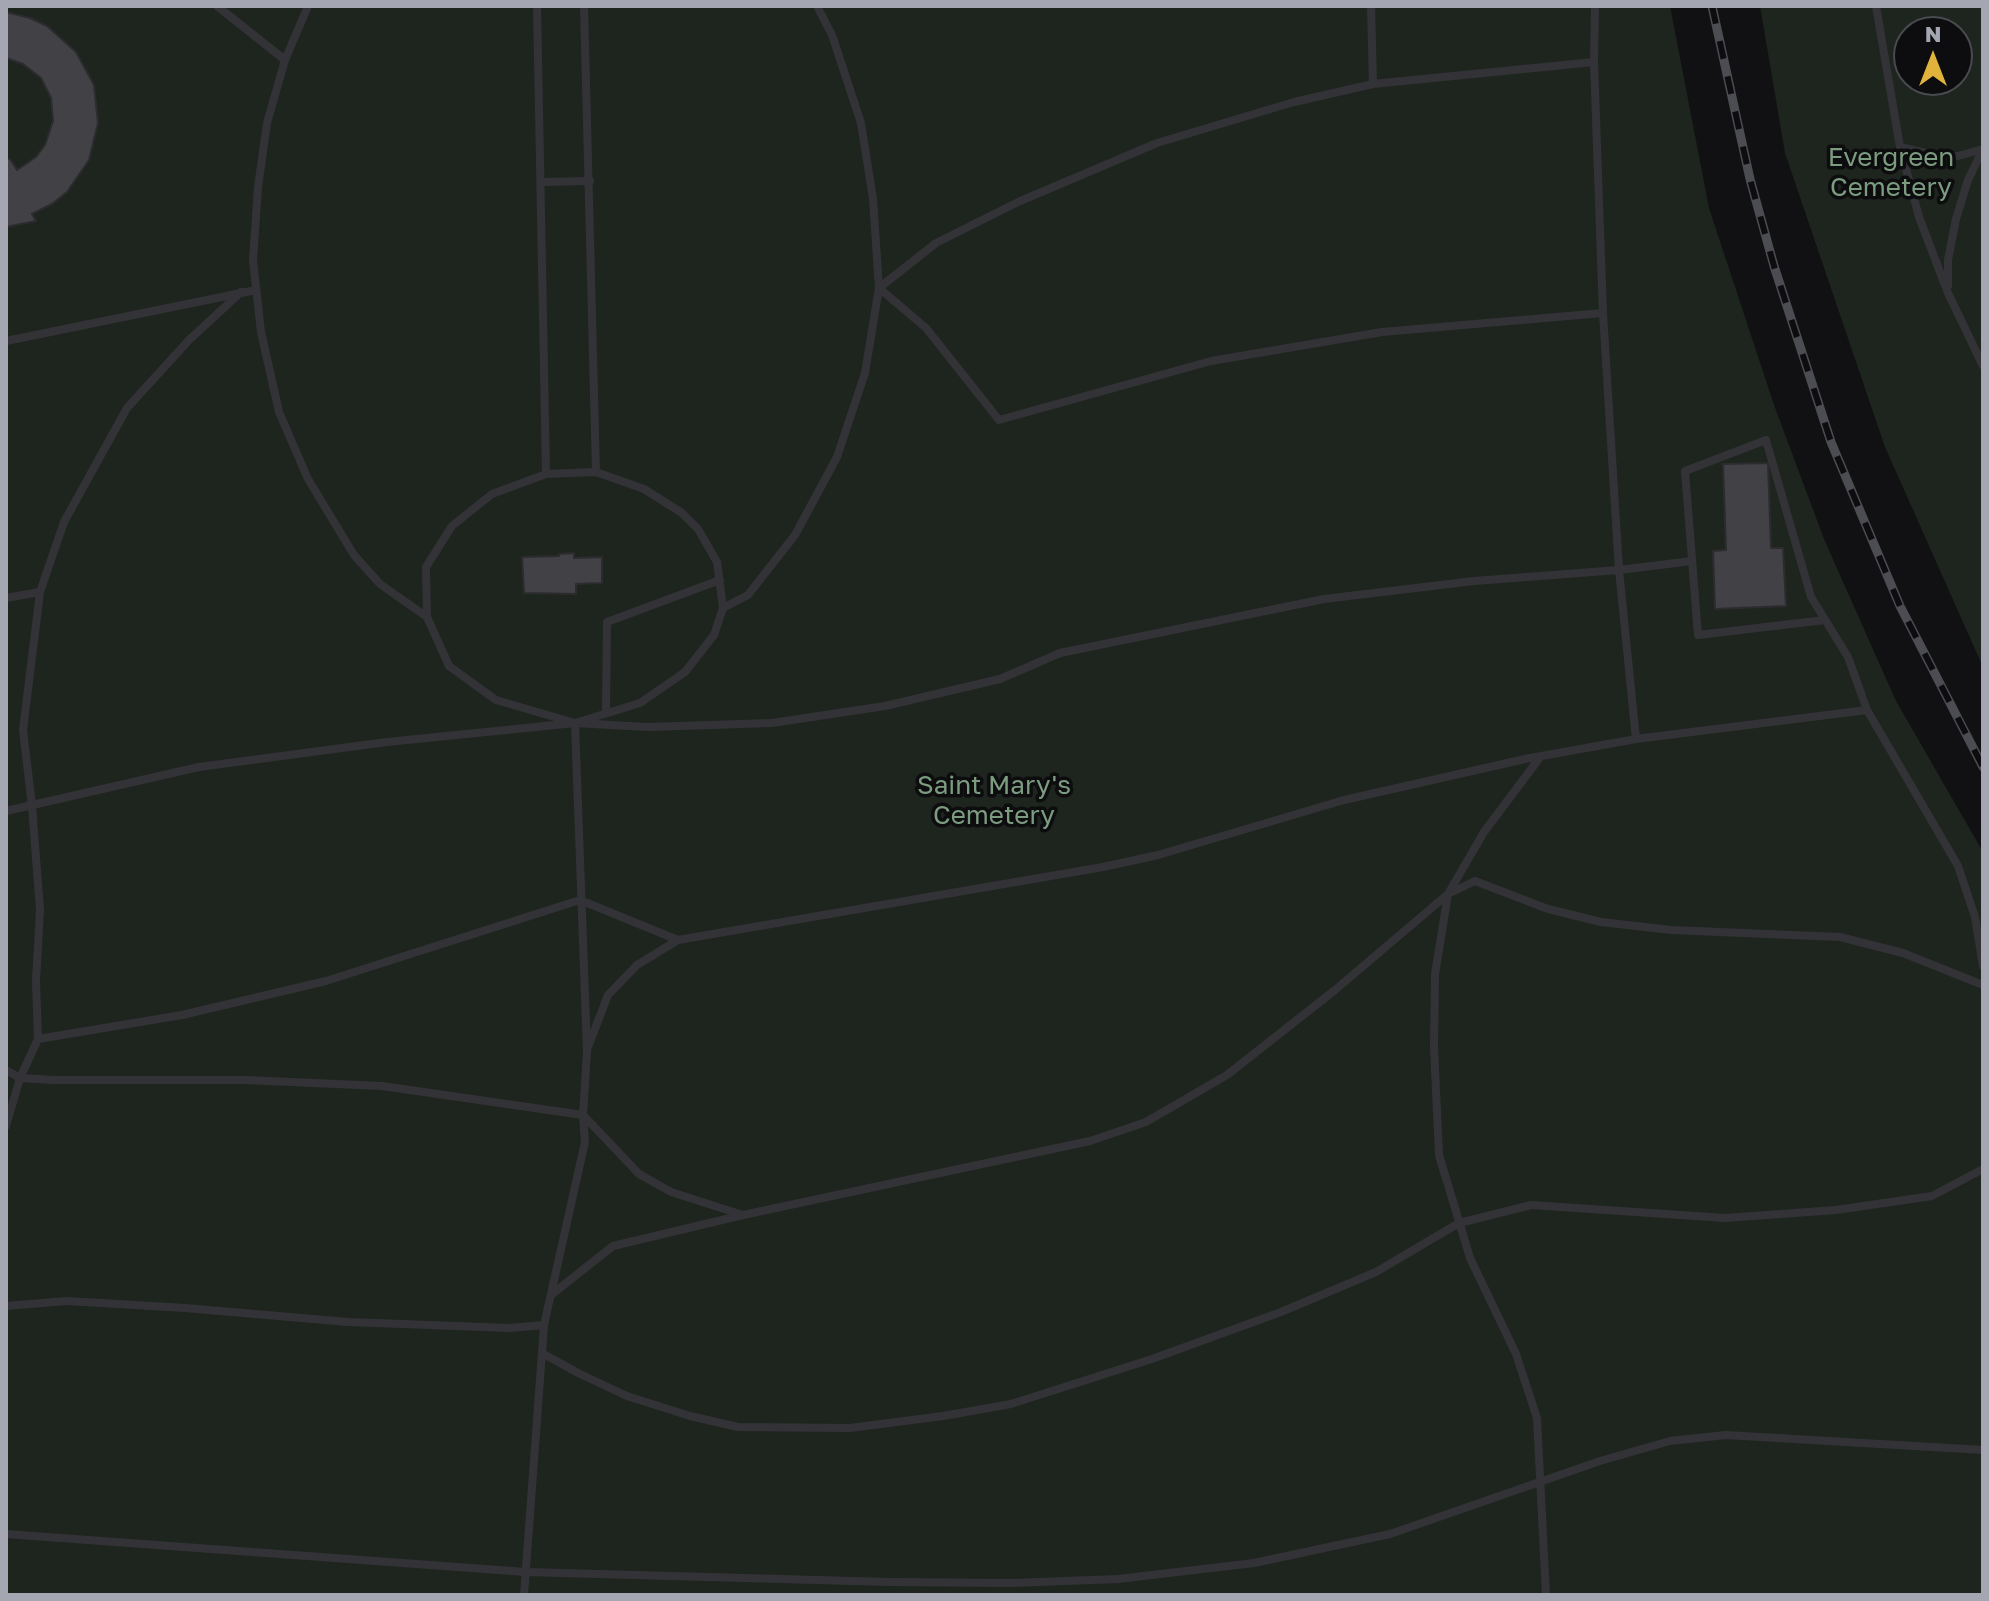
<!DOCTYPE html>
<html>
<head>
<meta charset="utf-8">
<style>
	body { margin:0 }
	#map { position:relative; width:1989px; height:1601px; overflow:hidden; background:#111113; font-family:"Golos Text",sans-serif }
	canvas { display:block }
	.frame { position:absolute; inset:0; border:8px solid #a4a7b2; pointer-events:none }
	.north { position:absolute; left:1893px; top:16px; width:80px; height:80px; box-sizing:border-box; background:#0d0c0e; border:2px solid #494a50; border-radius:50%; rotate:0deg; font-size:22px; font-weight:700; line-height:32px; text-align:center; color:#a4a7b2 }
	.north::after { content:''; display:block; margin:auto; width:28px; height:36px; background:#e0b43c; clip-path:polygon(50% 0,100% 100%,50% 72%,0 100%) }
</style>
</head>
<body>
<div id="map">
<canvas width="1989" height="1601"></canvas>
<div class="frame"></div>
<div class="north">N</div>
</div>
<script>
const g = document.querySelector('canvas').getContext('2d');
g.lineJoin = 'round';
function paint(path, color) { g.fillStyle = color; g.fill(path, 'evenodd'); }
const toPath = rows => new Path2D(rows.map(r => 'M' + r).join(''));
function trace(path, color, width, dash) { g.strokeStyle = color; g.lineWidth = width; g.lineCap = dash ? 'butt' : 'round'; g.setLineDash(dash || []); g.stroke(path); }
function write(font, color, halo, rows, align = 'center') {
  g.font = font + ' "Golos Text",sans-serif'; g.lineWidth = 7; g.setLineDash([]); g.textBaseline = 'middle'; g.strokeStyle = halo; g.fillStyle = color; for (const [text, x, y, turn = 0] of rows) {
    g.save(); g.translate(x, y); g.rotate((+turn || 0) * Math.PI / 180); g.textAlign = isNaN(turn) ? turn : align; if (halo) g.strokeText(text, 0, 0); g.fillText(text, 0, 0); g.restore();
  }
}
paint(toPath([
	[6,6,1670,6,1709,208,1774,405,1824,539,1896,701,1983,852,1983,1595,6,1595],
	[1760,6,1983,6,1983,667,1885,447,1785,153],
	[1909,32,1957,32,1957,80,1909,80]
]), '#1e251f');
const building = toPath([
	[6,12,30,18,47,26,76,52,94,85,98,123,89,160,67,192,52,204,32,214,36,221,6,227,6,159,10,159,17,170,36,157,45,145,53,121,51,98,41,78,23,64,6,58,6,12],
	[1768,463,1771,548,1783,548,1786,606,1715,609,1713,551,1726,550,1723,464,1768,463],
	[574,553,574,558,602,557,602,583,576,584,576,594,524,593,522,557,559,556,559,554,574,553]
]);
paint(building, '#414146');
trace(building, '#2c2c2f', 2);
trace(toPath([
	[217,6,285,60],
	[308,6,285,60,267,123,258,187,253,260,261,332,279,412,308,479,354,555,380,584,427,617],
	[537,6,546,474],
	[584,6,596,472],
	[1371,6,1373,84],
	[1595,6,1594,62,1603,313,1619,570,1636,739],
	[1876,6,1900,147,1919,217,1948,293,1983,366],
	[1594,62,1373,84,1294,102,1157,143,1018,202,936,243,879,288,926,328,999,420,1211,361,1382,332,1603,313],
	[1900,147,1938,156,1958,156,1983,149],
	[541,182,590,181],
	[1948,286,1948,260,1956,219,1968,180,1983,149],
	[6,341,256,290],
	[596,472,644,489,682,513,698,529,717,562,723,608,714,635,685,672,640,703,575,723,496,700,449,666,427,617,426,567,452,526,492,494,546,474,596,472],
	[6,598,40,592],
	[723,608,748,595,795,535,837,457,865,373,879,288,873,199,861,123,832,35,817,6],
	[1825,620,1698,635,1685,471,1766,440,1811,597,1848,657,1867,710,1958,866,1975,917,1983,966],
	[606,713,607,622,720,580],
	[1541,756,1484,832,1448,894,1435,974,1434,1047,1439,1155,1470,1258,1516,1354,1537,1418,1546,1595],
	[6,811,199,767,387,742,575,723,648,727,772,723,885,706,1000,679,1060,653,1324,599,1474,581,1619,570,1692,561],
	[38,1039,182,1015,326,981,580,900,678,940,1103,867,1158,855,1344,800,1525,759,1636,739,1867,710],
	[588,1047,608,995,637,965,678,940],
	[6,1070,20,1078,54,1080,245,1080,382,1086,583,1115,639,1174,671,1192,743,1215],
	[6,1126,20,1078,38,1039,36,981,40,910,32,806,23,730,40,592,64,522,127,408,189,340,241,292],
	[551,1295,613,1246,743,1215,1090,1141,1146,1122,1227,1075,1335,990,1448,894,1475,881,1548,909,1601,922,1671,930,1840,937,1903,953,1983,985],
	[6,1306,67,1301,185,1308,348,1322,510,1328,544,1325],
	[542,1353,578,1373,627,1396,690,1416,738,1427,850,1428,943,1416,1011,1404,1152,1359,1281,1312,1376,1272,1459,1223,1531,1205,1725,1218,1836,1210,1932,1196,1983,1169],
	[6,1534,526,1572,889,1582,1012,1583,1118,1579,1254,1563,1390,1534,1600,1461,1670,1441,1726,1435,1983,1450],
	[524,1595,544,1325,585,1142,583,1115,587,1052,575,723]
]), '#333337', 8);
const rail = toPath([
	[1712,6,1750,179,1774,266,1831,442,1900,606,1983,767]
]);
trace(rail, '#4c4d52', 9);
trace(rail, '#0d0c0e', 6, [18]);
write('26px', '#7c9c80', '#0d0c0e', [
	["Evergreen",1891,158],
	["Cemetery",1891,188],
	["Saint Mary's",994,786],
	["Cemetery",994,816]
]);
</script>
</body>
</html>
